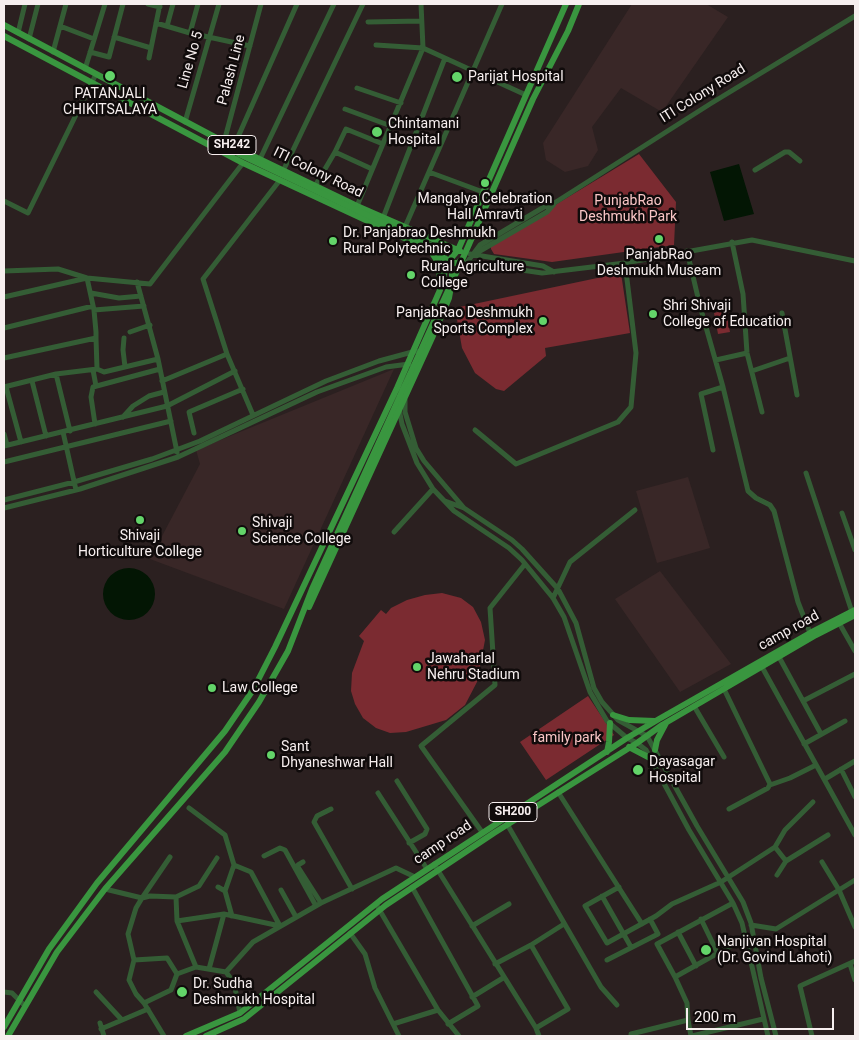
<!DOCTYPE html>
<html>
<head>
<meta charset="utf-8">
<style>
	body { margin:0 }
	#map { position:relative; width:859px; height:1040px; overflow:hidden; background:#2b2020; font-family:Roboto,sans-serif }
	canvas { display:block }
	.frame { position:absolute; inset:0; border:5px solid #f7efef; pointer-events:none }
	.scale { position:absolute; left:686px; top:1008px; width:148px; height:22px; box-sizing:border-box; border:2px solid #f7efef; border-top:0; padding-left:6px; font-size:15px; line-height:18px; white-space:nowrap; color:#f7efef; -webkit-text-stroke:4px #100b0b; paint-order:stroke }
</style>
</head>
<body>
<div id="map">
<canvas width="859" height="1040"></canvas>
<div class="frame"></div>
<div class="scale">200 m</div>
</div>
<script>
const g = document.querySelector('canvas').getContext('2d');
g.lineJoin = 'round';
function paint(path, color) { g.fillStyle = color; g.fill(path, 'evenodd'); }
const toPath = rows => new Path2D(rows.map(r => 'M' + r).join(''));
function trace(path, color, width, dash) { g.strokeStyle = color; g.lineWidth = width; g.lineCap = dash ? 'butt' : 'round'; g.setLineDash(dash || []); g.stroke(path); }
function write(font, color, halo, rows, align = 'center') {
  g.font = font + ' Roboto,sans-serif'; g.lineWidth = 5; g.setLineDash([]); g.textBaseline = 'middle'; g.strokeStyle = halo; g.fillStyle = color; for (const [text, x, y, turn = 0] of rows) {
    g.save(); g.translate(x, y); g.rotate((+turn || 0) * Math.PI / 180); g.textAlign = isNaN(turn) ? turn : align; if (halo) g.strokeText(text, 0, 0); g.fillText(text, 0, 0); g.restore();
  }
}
paint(toPath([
	[632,4,706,4,728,17,662,112,621,88,592,127,598,150,588,166,565,172,546,160,543,143],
	[394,369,284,609,150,559,200,464,196,450],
	[688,477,710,548,657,563,636,491],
	[660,571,731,664,680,692,615,599]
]), '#392727');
paint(toPath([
	[639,154,676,202,674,245,552,262,494,254,491,249,491,244],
	[621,273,630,333,545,348,546,356,504,391,496,389,475,373,462,348,455,308],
	[726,310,730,332,718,334,714,313],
	[442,593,461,598,473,607,481,622,485,640,477,682,465,705,446,720,406,732,390,733,376,728,363,718,355,704,351,691,352,673,364,641,359,636,381,610,386,614,391,608,407,600,425,595],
	[588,696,614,735,546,780,520,742]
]), '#7b2b31');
paint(toPath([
	[739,164,754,214,724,221,710,172],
	'103 594a26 26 0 1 1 52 0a26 26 0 1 1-52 0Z'
]), '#031604');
trace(toPath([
	[148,4,160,7],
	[368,22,421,21],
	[156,23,190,33,250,46],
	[60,26,94,39],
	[167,26,173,4],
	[18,33,25,4],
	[190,33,198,4],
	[114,37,151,48],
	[29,39,38,4],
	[376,45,423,48,526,95],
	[53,52,66,4],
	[90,52,109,57,123,4],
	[149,58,160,4],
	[85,69,105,4],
	[357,88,401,103],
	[345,109,391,126],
	[185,122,219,4],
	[224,142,261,4],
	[234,146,297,4],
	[335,152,372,169],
	[260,159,334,4],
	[755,170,785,152,789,152,800,161],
	[283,171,363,4],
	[429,172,483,192],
	[315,186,335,152,346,129,383,144],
	[4,201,28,213,96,74],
	[357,206,423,48,421,4],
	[383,218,445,58],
	[405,227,502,4],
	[732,242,743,294,747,353,762,412],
	[476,251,480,251,547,212,554,204],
	[687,251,700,306,723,387,748,491,756,498,770,505,774,511,798,602,810,633],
	[470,254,543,266,554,272],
	[468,261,480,245,544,207,556,202,710,104,855,16],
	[467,262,542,273,625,263,752,240,855,261],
	[4,271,58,269,87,278,150,284,243,163],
	[137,282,158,359,177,452],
	[91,293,119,298,141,296],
	[4,297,87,278,94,310,96,332,96,338,4,358],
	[94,310,144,306],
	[782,313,797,395],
	[4,328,93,306],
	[130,332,150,325],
	[96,338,97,369],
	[124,338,123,350,125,367],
	[716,360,747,353],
	[93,370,96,386],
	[752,371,790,358],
	[56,374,70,431],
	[32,381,46,436],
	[162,381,227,354],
	[4,387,56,374,97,369,104,372,158,359],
	[6,387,21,442],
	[405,400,405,412,416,448,424,461,464,508],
	[399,409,402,424,417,463,433,489,454,511,509,548,522,560,553,598,564,617,590,692,607,721,627,738,637,743,646,750,689,830,733,903,742,923,768,1036],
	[253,415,227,354,203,279,280,180],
	[123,417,133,406,149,396,164,392],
	[95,424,91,397,93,387,160,369],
	[475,430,516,464,618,422,631,407,636,353,625,263],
	[63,432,76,490],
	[194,433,189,412,243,389],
	[4,434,7,445],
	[4,446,167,406,235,371],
	[713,450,701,394,723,387],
	[4,462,171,421],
	[806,473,852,612],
	[4,500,74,482,152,459,200,441,326,381,379,361,416,351],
	[445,501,464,508,512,540,522,549,558,589,576,623,594,688,602,702,618,720,647,736,697,826,743,902,751,923,761,978,776,1036],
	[4,508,80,489,178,457,317,392,386,367,409,364],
	[842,513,855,550],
	[394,532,433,489],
	[553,598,570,562,635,510],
	[838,621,855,651],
	[779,657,821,734],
	[762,667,855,835],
	[724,689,770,784,768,788,729,809],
	[803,701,855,674],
	[694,706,724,757],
	[804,744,845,721],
	[841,769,855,797],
	[825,779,855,761],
	[397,781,427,829,425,834,409,843],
	[770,785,790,778,816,765],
	[558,792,642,924],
	[378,793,427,869],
	[189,808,225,835,234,865,225,891,232,916],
	[331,809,317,816,314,822,352,889],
	[507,824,601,987,617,1005],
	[482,832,421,746,495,685,490,608,525,564],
	[775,847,786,861],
	[264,856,280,848,285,850,316,906],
	[303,862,298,865,298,867,321,903],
	[822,862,839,890,855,927],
	[434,864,536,1028,539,1036],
	[234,865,251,872,280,926],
	[777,875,786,861,828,835],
	[218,887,225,891],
	[412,887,478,1006,448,1024],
	[619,887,585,906,607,943,656,916,672,904,721,882,775,847,785,830,813,802],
	[105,889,142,898,170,857],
	[281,890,296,917],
	[602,896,631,947],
	[176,897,177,921,196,967],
	[376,904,438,1010,459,1036],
	[701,919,718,954],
	[177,921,224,914,280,926],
	[751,925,776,929,855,880],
	[472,926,509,904],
	[678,932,696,966],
	[350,933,365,954,375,988,399,1036],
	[531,945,568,1009,536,1028],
	[134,960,167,958,177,974,171,990,144,1003],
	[607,960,658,934,650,919],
	[495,964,531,945,564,924],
	[850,964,855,980],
	[209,969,224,914],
	[226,972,253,942,321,903,396,868,415,877],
	[177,974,196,967,226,972,234,983,240,1013],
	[675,977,745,938],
	[4,992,12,993,25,1006],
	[96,992,122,1020],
	[472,997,503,978],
	[100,1023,104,1036],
	[393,1024,438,1010],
	[101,1029,148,1009],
	[164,1036,144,1003,136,994,129,980,134,960,128,934,136,908,142,898,150,896,176,897,199,886,217,858],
	[631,1036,631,1034,688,1020],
	[691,1036,688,1020,687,1003,675,977,657,944,733,903],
	[692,1036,763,1019],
	[812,1036,800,986,855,961]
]), '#345d35', 5);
trace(toPath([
	[4,25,224,142,357,206,460,251],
	[4,36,243,163,430,250,447,263,460,263,460,261],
	[432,253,438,262,440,279],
	[613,715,629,720,655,721],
	[629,747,650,758],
	[655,750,657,740,666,723],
	[607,752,609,742,610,723],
	[4,1027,49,949,97,883,225,731,253,690,275,647,397,388,440,290,447,263,458,250,566,4],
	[8,1036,57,952,105,889,225,752,259,702,288,651,312,589,467,249,533,99,568,31,579,4],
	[186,1036,240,1013,382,899,627,738,659,719,810,633,855,610],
	[206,1036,244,1019,386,905,494,833,637,743,662,725,816,635,855,615]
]), '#39963f', 6);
trace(toPath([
	[239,154,434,247,447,260,452,273,452,281,449,298,432,338,309,607]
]), '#39963f', 6);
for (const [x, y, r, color] of [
	[110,76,6,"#63d469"],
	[457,77,6,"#63d469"],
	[377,132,6,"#63d469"],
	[485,183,5,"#63d469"],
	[659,239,5,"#63d469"],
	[333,241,5,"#63d469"],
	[411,275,5,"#63d469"],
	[653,314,5,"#63d469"],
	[543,321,5,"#63d469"],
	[140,520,5,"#63d469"],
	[242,531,5,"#63d469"],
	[417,667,5,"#63d469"],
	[212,688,5,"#63d469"],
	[271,755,5,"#63d469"],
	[638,770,6,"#63d469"],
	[706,950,6,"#63d469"],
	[182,992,6,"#63d469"]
]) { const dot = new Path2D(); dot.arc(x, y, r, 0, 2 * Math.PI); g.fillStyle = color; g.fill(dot); trace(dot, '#100b0b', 2); }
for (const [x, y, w] of [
	[232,145,48],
	[513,812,48]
]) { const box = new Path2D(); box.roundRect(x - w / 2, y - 9.5, w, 19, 4); g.fillStyle = '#100b0b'; g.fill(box); trace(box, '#f7efef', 1); }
write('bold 12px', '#f7efef', null, [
	["SH242",232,145],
	["SH200",513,812]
]);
write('14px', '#f7efef', '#100b0b', [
	["Line No 5",191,60,-74],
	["Palash Line",232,70,-75],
	["ITI Colony Road",703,94,-32],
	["ITI Colony Road",318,173,26],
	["camp road",789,631,-29],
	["camp road",443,843,-34]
]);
write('14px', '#f7efef', '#100b0b', [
	["Parijat Hospital",468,77],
	["PATANJALI",110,94,"center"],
	["CHIKITSALAYA",110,110,"center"],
	["Chintamani",388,124],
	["Hospital",388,140],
	["Mangalya Celebration",485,199,"center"],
	["Hall Amravti",485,215,"center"],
	["Dr. Panjabrao Deshmukh",343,233],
	["Rural Polytechnic",343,249],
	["PanjabRao",659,255,"center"],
	["Deshmukh Museam",659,271,"center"],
	["Rural Agriculture",421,267],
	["College",421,283],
	["Shri Shivaji",663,306],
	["College of Education",663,322],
	["PanjabRao Deshmukh",533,313,"right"],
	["Sports Complex",533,329,"right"],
	["Shivaji",252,523],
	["Science College",252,539],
	["Shivaji",140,536,"center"],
	["Horticulture College",140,552,"center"],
	["Jawaharlal",427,659],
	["Nehru Stadium",427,675],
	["Law College",222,688],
	["Sant",281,747],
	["Dhyaneshwar Hall",281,763],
	["Dayasagar",649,762],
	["Hospital",649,778],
	["Nanjivan Hospital",717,942],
	["(Dr. Govind Lahoti)",717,958],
	["Dr. Sudha",193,984],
	["Deshmukh Hospital",193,1000]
], 'left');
write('14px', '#f9c5c5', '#100b0b', [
	["PunjabRao",628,201],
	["Deshmukh Park",628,217],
	["family park",567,738]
]);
</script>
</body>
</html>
